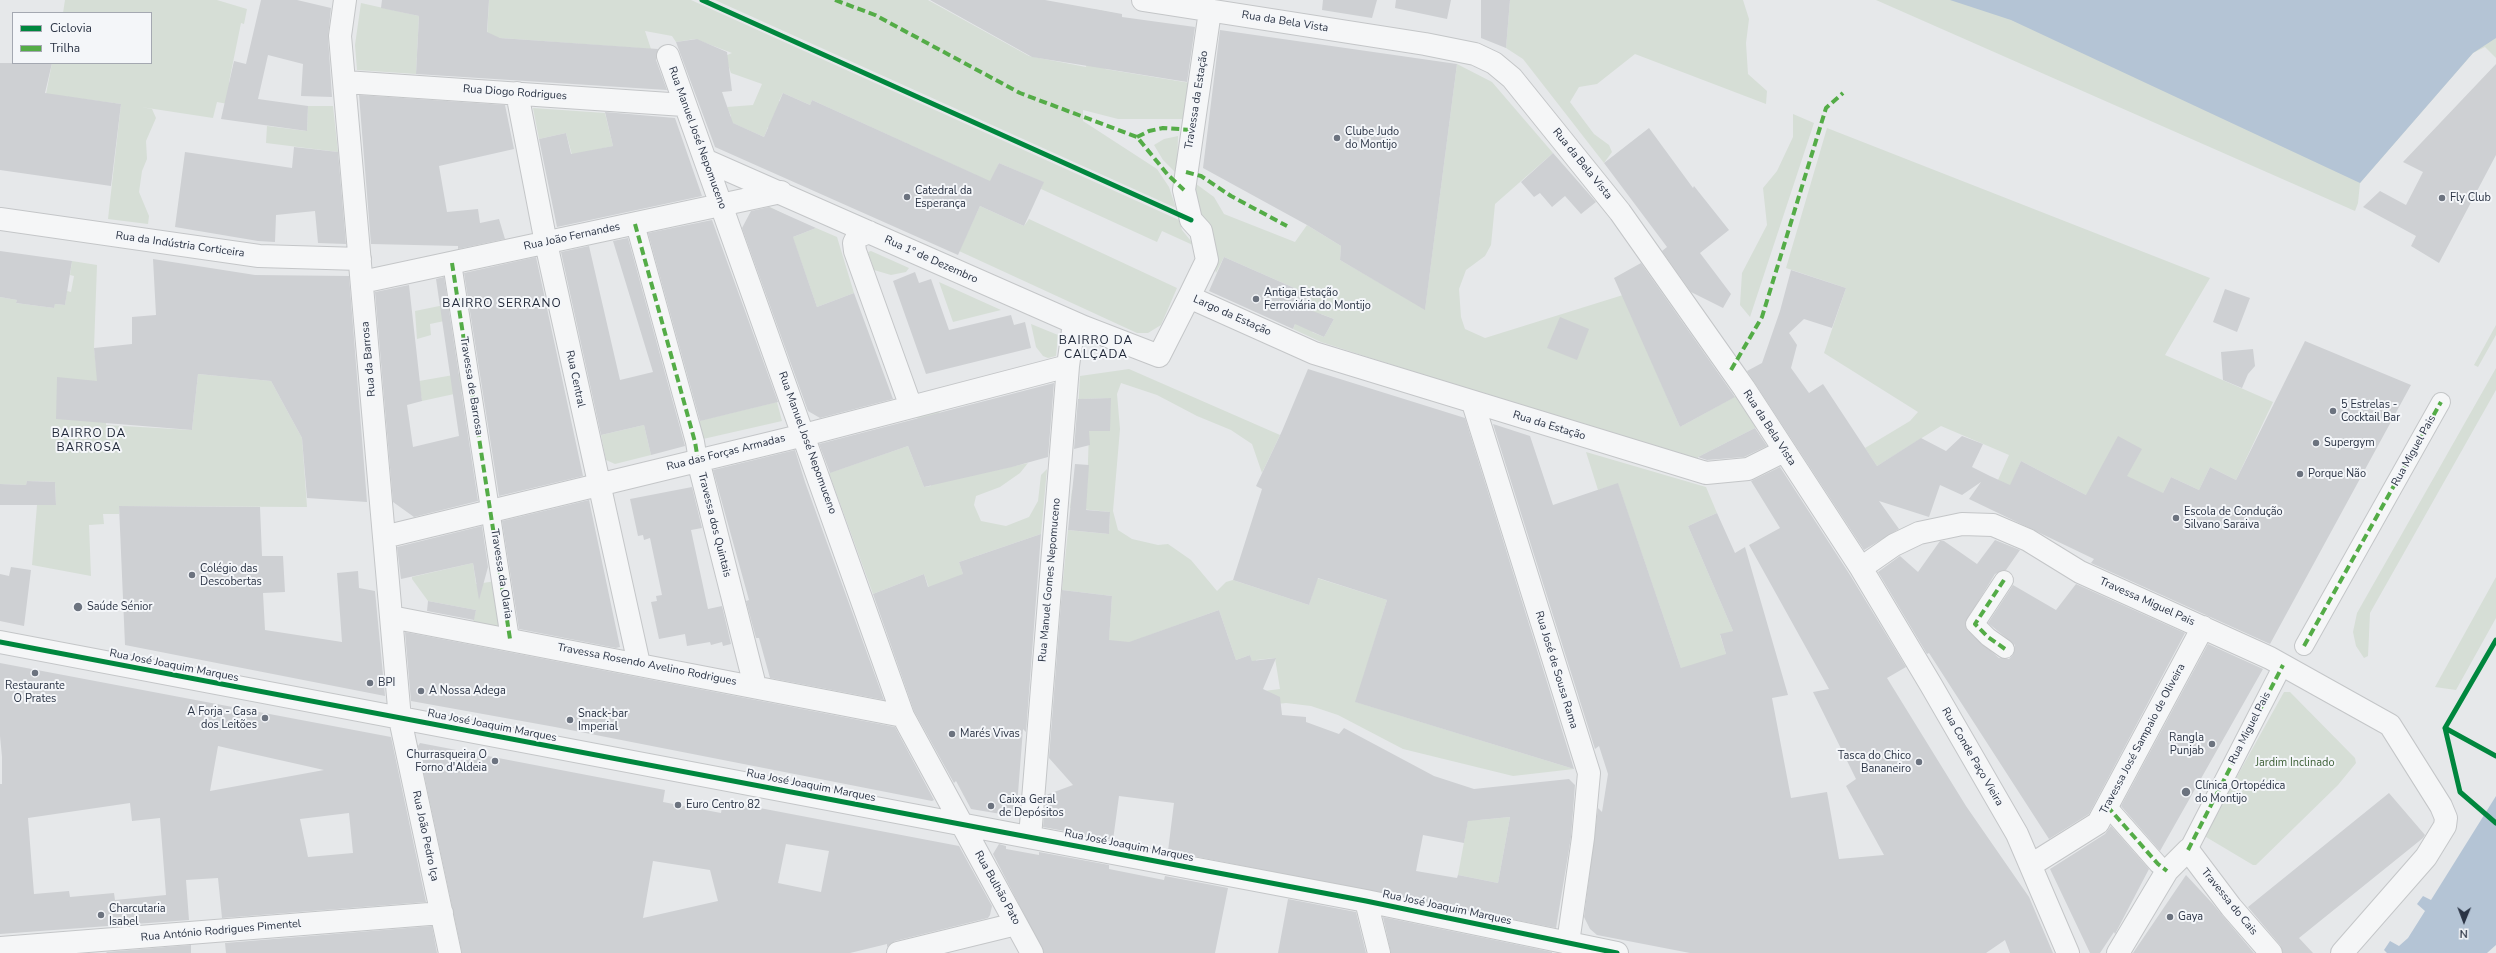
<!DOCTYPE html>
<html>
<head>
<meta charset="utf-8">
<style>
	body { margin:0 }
	#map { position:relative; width:2496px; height:953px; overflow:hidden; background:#e6e8ea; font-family:"Nunito Sans",sans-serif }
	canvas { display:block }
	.legend { position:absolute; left:12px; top:12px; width:140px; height:52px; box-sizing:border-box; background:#f4f6f9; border:1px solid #a4a8b1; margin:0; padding:5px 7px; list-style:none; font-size:12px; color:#2b3445 }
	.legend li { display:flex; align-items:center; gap:8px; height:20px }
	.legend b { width:20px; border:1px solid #a4a8b1 }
	.north { position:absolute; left:2444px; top:901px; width:40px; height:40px; -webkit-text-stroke:3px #f4f6f9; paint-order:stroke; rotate:181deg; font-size:11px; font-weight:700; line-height:16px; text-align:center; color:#2b3445 }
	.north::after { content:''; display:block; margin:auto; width:14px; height:18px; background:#2b3445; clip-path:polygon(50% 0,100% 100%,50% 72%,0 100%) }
</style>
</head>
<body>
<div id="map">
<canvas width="2496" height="953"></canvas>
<ul class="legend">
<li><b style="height:5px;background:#00873e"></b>Ciclovia</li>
<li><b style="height:5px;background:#54ac47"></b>Trilha</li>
</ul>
<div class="north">N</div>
</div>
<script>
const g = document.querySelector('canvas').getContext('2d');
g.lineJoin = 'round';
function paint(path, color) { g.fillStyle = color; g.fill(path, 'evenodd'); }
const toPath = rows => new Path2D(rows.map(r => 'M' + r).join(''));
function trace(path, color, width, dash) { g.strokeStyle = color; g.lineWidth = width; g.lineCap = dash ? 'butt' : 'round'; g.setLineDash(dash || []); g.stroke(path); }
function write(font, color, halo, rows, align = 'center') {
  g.font = font + ' "Nunito Sans",sans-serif'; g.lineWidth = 4; g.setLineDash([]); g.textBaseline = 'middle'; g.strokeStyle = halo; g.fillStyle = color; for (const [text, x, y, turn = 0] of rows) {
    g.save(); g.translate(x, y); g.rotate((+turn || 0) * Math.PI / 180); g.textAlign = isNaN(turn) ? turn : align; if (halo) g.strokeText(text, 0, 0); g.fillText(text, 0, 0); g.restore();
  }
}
paint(toPath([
	[65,0,217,0,247,9,244,24,241,23,229,82,239,106,217,102,213,118,141,107,152,109,156,118,146,141,147,159,142,171,139,192,149,216,148,224,108,219,121,104,46,94,52,63,151,63,151,13,63,13],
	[489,0,691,0,1179,220,1182,230,1195,246,1162,231,1157,242,1041,189,1043,182,999,163,991,182,812,100,810,105,783,93,779,101,793,108,782,133,768,127,764,137,728,121,731,116,727,107,753,105,762,84,731,73,725,56,732,53,695,39,676,42,672,36,645,31,651,49,487,37],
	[715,0,928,0,1029,56,1086,67,1094,9,1114,13,1105,69,1190,83,1186,119,1118,119,1083,110,1083,121,1157,169,1169,187,1176,208],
	[1510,0,1743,0,1749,19,1746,43,1748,74,1767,91,1766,104,1635,54,1597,84,1579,87,1570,102,1594,134,1609,145,1612,152,1604,163,1523,59,1506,48],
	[1876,0,2496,0,2496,58,2485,47,2473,53,2360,183,2358,203,2355,211],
	[361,3,419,16,416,74,357,70,355,45],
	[1457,64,1492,82,1553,153,1495,204,1491,245,1485,256,1466,270,1459,289,1461,317,1465,329,1485,338,1623,295,1680,427,1736,396,1759,426,1698,457,1698,463,1321,342,1293,329,1308,294,1224,257,1216,273,1192,181,1214,197,1224,214,1295,242,1307,225,1341,246,1340,260,1425,309],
	[1321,314,1334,319,1324,337,1312,332],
	[308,106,333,106,338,152,266,143,267,126,307,131],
	[533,108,605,113,613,146,572,155,566,133,539,139],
	[1793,114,1814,123,1750,317,1740,305,1742,273,1767,225,1763,188,1777,171,1793,137],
	[1827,128,2210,278,2165,355,2273,402,2236,480,2210,467,2199,490,2171,477,2163,493,2086,495,2021,461,2010,487,1998,480,2009,455,1941,426,1877,466,1865,448,1910,421,1918,412,1824,353,1846,288,1786,268],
	[1178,136,1177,174,1163,160,1154,145,1164,139],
	[768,206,788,216,793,237,816,228,837,237,854,293,817,307,793,238,781,242],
	[980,206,1024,226,1029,219,1177,288,1161,325,1148,333,1137,333,959,251],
	[871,251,909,268,906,272,891,275,874,270,868,252],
	[72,261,97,265,94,348,96,365,111,366,106,425,192,430,198,374,271,381,302,438,307,507,119,506,119,514,103,514,104,524,89,525,91,576,32,565,37,505,56,505,55,482,27,481,26,485,0,484,0,297,17,300,16,303,54,308,55,304,65,305,67,291,71,292,74,276,70,275],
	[939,282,1001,310,953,322],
	[454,303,455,310,448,311,449,320,430,324,431,335,417,339,415,311],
	[1031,324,1058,335,1056,356,1048,358,1043,356,1036,347],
	[2496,325,2496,335,2478,367,2474,365],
	[2496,368,2496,390,2370,613,2368,656,2364,658,2356,646,2353,632,2357,613],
	[1129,369,1280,435,1262,473,1252,444,1231,430,1197,416,1157,395,1121,383,1117,394,1120,429,1113,511,1118,530,1132,539,1158,545,1168,544,1191,560,1217,591,1226,582,1233,580,1309,605,1317,578,1387,600,1356,702,1574,769,1513,776,1403,749,1338,715,1311,706,1286,703,1267,705,1264,691,1280,689,1275,658,1256,660,1260,689,1250,655,1236,660,1219,610,1108,650,1112,596,1062,590,1068,530,1109,534,1110,512,1070,508,1072,490,1087,491,1089,431,1110,431,1110,398,1083,399,1085,431,1077,430,1080,376],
	[465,373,468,391,422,401,419,381],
	[777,402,782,421,703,439,698,421],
	[939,410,955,479,1028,463,1020,473,1000,487,976,496,974,505,981,521,1006,526,1029,517,1038,501,1041,475,1047,469,1041,534,959,562,966,583,930,591,924,574,873,594,829,473,908,446,924,487,931,486,917,416],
	[644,425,651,455,615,464,606,460,601,435],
	[1586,452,1706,487,1717,513,1688,526,1733,631,1720,635,1742,704,1681,668,1618,484,1598,490],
	[473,563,476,584,496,581,503,632,472,626,476,610,428,601,412,579,412,577],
	[2496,577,2496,618,2456,690,2435,687],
	[2284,692,2290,692,2355,758,2356,763,2338,785,2256,865,2253,865,2206,837,2206,832],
	[1469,815,1479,820,1510,817,1498,883,1458,875]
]), '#d6ded6');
paint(toPath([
	[1950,0,2496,0,2496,38,2473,53,2360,183,2011,20],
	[2496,796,2496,945,2487,953,2387,953,2384,950,2390,941,2399,946,2408,938,2425,911,2417,904,2423,896,2431,900]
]), '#b4c4d5');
paint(toPath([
	[261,0,297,0,331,8,328,37,332,97,301,96,303,64,268,55,258,99,308,106,307,131,221,119,234,61,246,64],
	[382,0,489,0,487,32,500,38,658,49,656,60,667,90,416,74,419,16,381,8],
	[930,0,1045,0,1122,14,1122,17,1195,27,1187,82,1032,57],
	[1323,0,1377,0,1372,18,1322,10],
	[1396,0,1451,0,1447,19,1395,8],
	[1481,0,1510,0,1506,48,1481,38],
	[1220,30,1457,64,1425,310,1340,260,1341,246,1307,225,1203,168],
	[697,39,727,52,732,91,722,92,733,123,764,137,783,93,810,105,812,100,990,181,999,163,1044,182,1024,226,980,206,958,255,715,147,676,42],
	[0,63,52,63,45,93,121,104,111,186,0,170],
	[2496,64,2496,155,2439,263,2411,246,2416,236,2363,207,2380,191,2406,205,2423,172,2403,162],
	[359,95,505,105,514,149,439,166,447,212,478,209,480,223,499,219,505,239,458,249,458,246,371,244],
	[605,112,675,118,702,196,557,227,539,139,566,133,571,154,613,146],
	[1649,128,1693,188,1694,186,1729,230,1700,253,1731,294,1723,308,1691,292,1662,251,1667,247,1604,163],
	[294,147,338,152,346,244,318,243,315,211,276,215,275,242,258,241,175,227,185,152,292,168],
	[1553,153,1596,202,1581,214,1565,196,1552,207,1540,193,1534,197,1521,182],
	[769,207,816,228,793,237,817,307,854,293,893,399,820,418,808,411,742,228,751,211],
	[712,220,778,402,700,421,648,233],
	[628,238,685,446,651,455,644,425,601,435,561,252,589,246,620,380,653,372,613,241],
	[0,251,72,261,65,305,55,304,54,308,16,303,17,300,0,297],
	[536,257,583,476,499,496,464,273],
	[1224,257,1308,294,1302,307,1334,319,1324,337,1295,324,1293,329,1209,291],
	[153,259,255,275,349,276,367,502,307,498,302,438,271,381,198,374,192,430,56,419,57,377,97,381,94,348,132,344,132,317,156,315],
	[1641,263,1735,397,1680,427,1614,278],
	[1791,270,1846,288,1832,328,1804,319,1789,333,1797,345,1791,368,1809,393,1823,384,1877,466,1921,438,1946,451,1962,436,1983,444,1972,467,1990,476,2010,485,2021,461,2086,495,2118,436,2142,449,2127,476,2163,493,2171,477,2199,490,2210,467,2236,480,2305,341,2411,385,2270,644,2091,563,2094,559,1969,499,1981,482,1962,495,1940,485,1929,517,1879,501,1899,529,1864,550,1747,371,1762,363,1780,311],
	[915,272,919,283,931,279,949,330,1011,315,1014,325,1025,322,1031,348,926,374,893,281],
	[444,277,478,501,414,517,393,502,375,292,409,285,422,401,407,405,413,447,459,436,436,279],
	[2225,289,2250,298,2237,332,2213,322],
	[1560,317,1589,329,1577,360,1547,348],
	[2253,349,2255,366,2248,374,2242,388,2223,380,2221,352],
	[1308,369,1465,418,1574,769,1355,702,1387,600,1318,578,1309,605,1233,580,1262,489,1256,486,1282,431],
	[1054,383,1048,457,1012,467,924,487,908,446,830,473,819,444],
	[1111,398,1110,431,1089,431,1090,445,1074,449,1078,399],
	[1493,424,1530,436,1553,505,1618,483,1681,668,1726,654,1720,634,1733,631,1688,526,1717,513,1735,553,1745,547,1788,695,1772,698,1791,798,1827,792,1839,859,1884,855,1846,786,1856,779,1813,692,1829,689,1749,545,1780,528,1751,481,1780,467,1850,575,1906,667,1887,678,1966,806,2029,897,2053,953,2010,953,2005,940,1986,953,1690,953,1597,935,1590,929,1584,917,1598,808,1602,812,1608,774,1599,746,1595,749],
	[1755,428,1767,446,1744,457,1707,460,1698,457],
	[795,450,805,482,884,700,770,678,759,638,756,638,746,601,749,600,713,470],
	[1075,464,1089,465,1086,510,1110,512,1109,534,1068,530],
	[27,481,55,482,56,505,0,505,0,484,26,485],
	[692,487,702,528,691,530,708,609,722,606,731,644,723,646,722,642,711,645,710,642,687,646,685,634,659,639,651,602,657,601,656,596,662,595,650,538,644,540,643,535,638,536,630,499],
	[589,500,620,647,616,648,519,629,502,521],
	[119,506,260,507,262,556,283,556,285,592,263,593,265,630,342,642,337,573,358,571,359,588,375,591,385,696,125,645],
	[482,526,488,567,479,600,473,563,401,579,397,547],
	[1041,534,1026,732,1023,729,1017,806,1020,804,1019,817,971,809,956,781,954,783,914,711,873,594,924,574,928,587,963,574,959,562],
	[1995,540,2020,550,2006,570,1995,574,1965,623,1968,631,1999,658,2009,659,2013,655,2015,645,1988,623,2013,585,2056,610,2076,584,2185,633,2089,814,2049,839,1929,653,1927,654,1878,572,1900,556,1918,572,1940,541,1944,541,1977,564],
	[11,567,31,570,24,626,0,621,0,574,9,576],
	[1062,590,1112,596,1109,640,1129,642,1219,610,1236,660,1250,655,1252,661,1276,658,1263,689,1280,697,1282,715,1306,717,1306,722,1339,734,1344,728,1434,776,1474,789,1569,779,1575,785,1571,837,1556,928,1168,851,1174,803,1119,796,1113,840,1043,827,1046,795,1073,785,1049,758],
	[1510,817,1498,883,1458,875,1457,878,1416,871,1423,835,1464,843,1468,821],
	[428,601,476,610,474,620,427,611],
	[405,632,895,727,934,800,932,801,555,727,411,701],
	[2208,644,2263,669,2160,851,2121,806],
	[0,663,391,737,426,902,222,918,218,878,186,880,189,920,0,934,0,784,2,784,2,757,0,736],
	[218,746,244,752,324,770,210,791],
	[130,803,132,821,160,818,166,895,115,900,114,893,70,897,69,891,34,894,28,818],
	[349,813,353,853,308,857,300,819],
	[420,743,665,790,663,802,721,813,723,801,959,846,992,906,990,915,988,918,895,941,887,947,887,944,850,953,462,953,418,746],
	[786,844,829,851,821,892,778,883],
	[653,861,710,870,718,901,643,918],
	[2389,793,2425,835,2423,838,2299,938,2313,953,2283,953,2280,945,2248,907],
	[2111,826,2149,869,2115,934,2114,932,2100,953,2090,953,2050,869,2105,834],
	[999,844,1006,846,1006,849,1039,855,1039,852,1109,865,1109,869,1164,880,1165,876,1228,888,1215,953,1044,953,993,854],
	[2186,875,2212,903,2254,953,2133,953],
	[1288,899,1356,912,1366,953,1278,953],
	[1383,917,1552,952,1552,953,1391,953],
	[432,926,437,953,226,953,225,943],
	[191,945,191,953,107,953,106,952]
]), '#ced0d3');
const pedestrian = toPath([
	[635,224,695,442,698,460],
	[452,263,510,639],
	[2004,580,1975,624,1988,637,2005,649],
	[2304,646,2441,402],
	[2107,806,2158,864,2167,871],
	[2188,850,2283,665]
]);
const minor = toPath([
	[345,0,340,36,400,719,450,953],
	[1143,0,1425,44,1475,54,1494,63,1512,78,1620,212,1744,388,1861,568,1931,685,2017,834,2068,953],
	[668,56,903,716,1032,953],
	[345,82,684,105],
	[517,93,546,243,639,664],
	[705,160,1084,327,1159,356,1189,297,1314,353,1706,473,1748,469,1784,451],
	[0,219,259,256,360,259],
	[869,232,857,237,854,243,855,251,911,407],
	[362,282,781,192],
	[1189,297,1207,260,1201,231,1191,220,1184,190,1210,11],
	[1473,403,1589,773,1583,838,1568,943],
	[698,460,755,686],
	[384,537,804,435,1068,366],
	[1861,568,1894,545,1919,533,1962,524,1993,525,2028,540,2080,572,2270,658,2390,725,2441,806,2446,818,2445,826,2426,857,2342,953],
	[391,617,903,716],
	[0,642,1366,901,1617,953],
	[1030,837,1068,366,1074,323],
	[2031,865,2098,823,2203,627],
	[1366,901,1379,953],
	[0,948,442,913],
	[898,953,1016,924],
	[2118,953,2167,871,2188,850,2231,907,2271,953]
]);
trace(pedestrian, '#c4c6c8', 20);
trace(minor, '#c4c6c8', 24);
trace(pedestrian, '#f5f6f7', 18);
trace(minor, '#f5f6f7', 22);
trace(toPath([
	[835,0,875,15,1020,93,1137,137,1168,175,1184,190],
	[1137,137,1149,131,1163,128,1192,130],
	[1186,172,1201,176,1231,196,1287,226],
	[635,224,695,442,698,460],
	[452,263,510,639],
	[1731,370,1762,317,1826,108,1843,93],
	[2004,580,1975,624,1988,637,2005,649],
	[2304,646,2441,402],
	[2107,806,2158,864,2167,871],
	[2188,850,2283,665]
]), '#54ac47', 4, [8, 4]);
trace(toPath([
	[702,0,1191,220],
	[2496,640,2445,728,2460,792,2496,823],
	[0,642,1366,901,1617,953],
	[2445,728,2496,756]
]), '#00873e', 5);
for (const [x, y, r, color] of [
	[1337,138,4,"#6c737f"],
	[907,197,4,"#6c737f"],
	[2442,198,4,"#6c737f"],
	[1256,299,4,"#6c737f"],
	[2333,411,4,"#6c737f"],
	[2316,443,4,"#6c737f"],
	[2300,474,4,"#6c737f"],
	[2176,518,4,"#6c737f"],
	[192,575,4,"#6c737f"],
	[78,607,5,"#6c737f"],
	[35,673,4,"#6c737f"],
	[370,683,4,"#6c737f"],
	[421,691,4,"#6c737f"],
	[265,718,4,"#6c737f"],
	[570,720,4,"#6c737f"],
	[952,734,4,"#6c737f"],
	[2212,744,4,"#6c737f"],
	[495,761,4,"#6c737f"],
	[1919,762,4,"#6c737f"],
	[2186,792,5,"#6c737f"],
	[678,805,4,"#6c737f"],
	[991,806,4,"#6c737f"],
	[101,915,4,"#6c737f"],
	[2170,917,4,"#6c737f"]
]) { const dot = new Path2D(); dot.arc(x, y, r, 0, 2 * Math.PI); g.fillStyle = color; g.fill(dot); trace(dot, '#f4f6f9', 1.5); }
write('11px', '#2b3445', '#f4f6f9', [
	["Rua da Bela Vista",1285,22,9],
	["Rua Diogo Rodrigues",515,93,4],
	["Travessa da Estação",1197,100,-81],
	["Rua Manuel José Nepomuceno",697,138,70],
	["Rua da Bela Vista",1582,164,51],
	["Rua João Fernandes",572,237,-12],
	["Rua da Indústria Corticeira",180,245,8],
	["Rua 1º de Dezembro",931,260,24],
	["Largo da Estação",1232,316,24],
	["Rua da Barrosa",369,359,-95],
	["Rua Central",575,379,78],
	["Travessa de Barrosa",471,386,81],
	["Rua da Estação",1549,426,17],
	["Rua da Bela Vista",1769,428,57],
	["Rua Manuel José Nepomuceno",807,443,70],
	["Rua Miguel Pais",2414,451,-61],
	["Rua das Forças Armadas",726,453,-14],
	["Travessa dos Quintais",714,525,76],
	["Travessa da Olaria",501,574,81],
	["Rua Manuel Gomes Nepomuceno",1050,580,-85],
	["Travessa Miguel Pais",2147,602,24],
	["Travessa Rosendo Avelino Rodrigues",647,665,11],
	["Rua José Joaquim Marques",174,666,11],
	["Rua José de Sousa Rama",1556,670,73],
	["Rua José Joaquim Marques",492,726,11],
	["Rua Miguel Pais",2250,728,-63],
	["Travessa José Sampaio de Oliveira",2143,739,-62],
	["Rua Conde Paço Vieira",1972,757,60],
	["Rua José Joaquim Marques",811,786,11],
	["Rua João Pedro Iça",425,836,78],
	["Rua José Joaquim Marques",1129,846,11],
	["Rua Bulhão Pato",997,888,61],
	["Travessa do Cais",2229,902,51],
	["Rua José Joaquim Marques",1447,908,12],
	["Rua António Rodrigues Pimentel",221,931,-5]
]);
write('11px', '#2b3445', '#f4f6f9', [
	["Clube Judo",1345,132],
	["do Montijo",1345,145],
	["Catedral da",915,191],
	["Esperança",915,204],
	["Fly Club",2450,198],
	["Antiga Estação",1264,293],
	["Ferroviária do Montijo",1264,306],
	["5 Estrelas -",2341,405],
	["Cocktail Bar",2341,418],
	["Supergym",2324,443],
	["Porque Não",2308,474],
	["Escola de Condução",2184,512],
	["Silvano Saraiva",2184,525],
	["Colégio das",200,569],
	["Descobertas",200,582],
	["Saúde Sénior",87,607],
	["BPI",378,683],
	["Restaurante",35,686,"center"],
	["O Prates",35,699,"center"],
	["A Nossa Adega",429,691],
	["A Forja - Casa",257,712,"right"],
	["dos Leitões",257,725,"right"],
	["Snack-bar",578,714],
	["Imperial",578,727],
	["Marés Vivas",960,734],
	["Rangla",2204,738,"right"],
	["Punjab",2204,751,"right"],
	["Churrasqueira O",487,755,"right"],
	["Forno d'Aldeia",487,768,"right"],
	["Tasca do Chico",1911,756,"right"],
	["Bananeiro",1911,769,"right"],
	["Clínica Ortopédica",2195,786],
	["do Montijo",2195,799],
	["Caixa Geral",999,800],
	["de Depósitos",999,813],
	["Euro Centro 82",686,805],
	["Charcutaria",109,909],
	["Isabel",109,922],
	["Gaya",2178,917]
], 'left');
write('11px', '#3f6138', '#f4f6f9', [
	["Jardim Inclinado",2295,763]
]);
g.letterSpacing = '1px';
write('12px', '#1d2536', '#f4f6f9', [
	["BAIRRO SERRANO",502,304],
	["BAIRRO DA",1096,341],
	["CALÇADA",1096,355],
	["BAIRRO DA",89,434],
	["BARROSA",89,448]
]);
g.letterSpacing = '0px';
</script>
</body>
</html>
